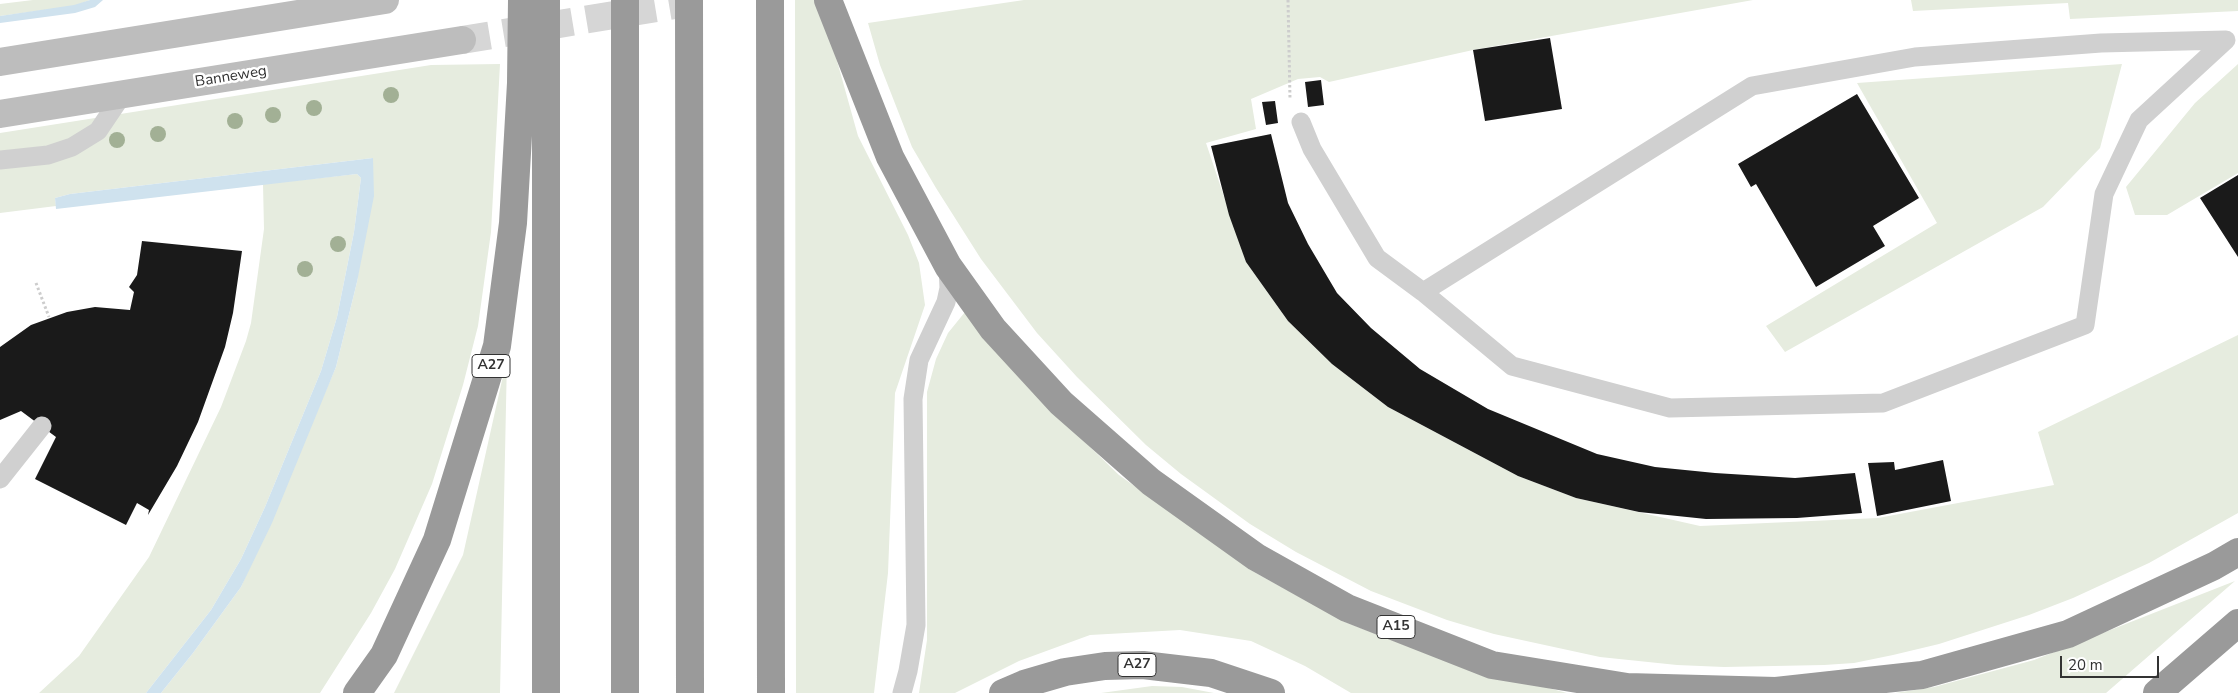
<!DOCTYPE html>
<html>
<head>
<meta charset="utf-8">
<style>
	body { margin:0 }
	#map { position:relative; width:2238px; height:693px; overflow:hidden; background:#fff; font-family:"Nunito Sans",sans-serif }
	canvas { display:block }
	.scale { position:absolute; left:2060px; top:656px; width:99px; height:22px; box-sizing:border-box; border:2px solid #333; border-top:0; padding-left:6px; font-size:15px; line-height:18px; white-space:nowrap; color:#333; -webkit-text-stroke:4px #fff; paint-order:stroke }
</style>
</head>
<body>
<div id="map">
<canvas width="2238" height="693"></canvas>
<div class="scale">20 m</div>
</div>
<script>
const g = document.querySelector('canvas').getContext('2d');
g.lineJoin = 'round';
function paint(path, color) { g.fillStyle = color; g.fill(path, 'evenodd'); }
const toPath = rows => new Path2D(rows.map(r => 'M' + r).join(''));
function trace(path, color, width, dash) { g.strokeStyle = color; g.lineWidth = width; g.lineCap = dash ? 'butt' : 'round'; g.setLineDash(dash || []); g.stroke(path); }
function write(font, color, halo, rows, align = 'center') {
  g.font = font + ' "Nunito Sans",sans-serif'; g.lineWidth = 5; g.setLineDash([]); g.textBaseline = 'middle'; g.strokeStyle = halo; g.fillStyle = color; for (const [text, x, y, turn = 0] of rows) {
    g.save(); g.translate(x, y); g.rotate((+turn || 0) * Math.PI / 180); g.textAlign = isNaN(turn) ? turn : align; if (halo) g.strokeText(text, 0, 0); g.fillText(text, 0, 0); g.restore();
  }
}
paint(toPath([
	[33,0,90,0,74,6,0,16,0,4],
	[795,0,820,0,858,136,908,235,919,263,925,305,895,393,888,573,874,693,796,693],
	[1024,0,1753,0,1473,50,1329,82,1320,77,1298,79,1251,99,1256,129,1206,143,1246,262,1288,321,1332,364,1388,407,1518,476,1576,498,1700,526,1878,518,2054,485,2038,432,2238,335,2238,513,2149,563,2073,598,2029,615,1939,644,1893,655,1854,663,1824,665,1724,667,1677,665,1600,657,1494,634,1447,620,1371,591,1296,552,1250,524,1181,474,1146,445,1077,377,1037,333,981,259,936,188,912,147,880,65,868,23],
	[1911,0,2238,0,2238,11,2070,19,2068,3,1913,11],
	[500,64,491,232,478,326,463,385,432,484,395,569,371,613,320,693,161,693,193,653,241,587,336,367,357,282,373,158,70,194,55,198,56,206,0,213,0,133,431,65],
	[2122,64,2100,148,2043,207,1785,352,1766,326,1937,223,1857,83],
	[2238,64,2238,173,2167,215,2135,215,2126,187,2195,103],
	[357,174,361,178,354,232,337,317,321,371,265,507,241,559,211,610,146,693,39,693,79,656,149,557,221,407,246,341,251,323,264,229,263,184],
	[965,312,1023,382,1119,475,1256,573,1345,622,1441,659,1567,693,1351,693,1305,666,1251,641,1180,630,1090,635,1019,661,955,693,919,693,927,640,927,392,936,359,948,333],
	[507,358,500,693,394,693,463,555],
	[2235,581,2106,693,1895,693,1934,687,2034,660],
	[1152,686,1182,687,1214,693,1101,693]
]), '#e6ecdf');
paint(toPath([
	[90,0,103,0,95,7,75,13,0,23,0,16,74,5],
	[373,158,374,196,357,282,336,367,272,523,241,587,193,653,161,693,146,693,211,610,241,559,265,507,321,371,337,317,354,232,361,178,357,174,56,209,55,198,70,194]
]), '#cfe2ee');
paint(toPath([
	[1550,38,1562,109,1485,121,1473,50],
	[1321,80,1324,105,1308,107,1305,82],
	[1857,94,1919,198,1873,226,1885,246,1816,287,1756,184,1751,187,1738,164],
	[1275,101,1278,123,1266,125,1262,102],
	[1271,134,1288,203,1308,244,1337,293,1371,328,1420,369,1488,409,1597,454,1655,467,1715,473,1795,478,1855,473,1862,513,1797,518,1706,519,1639,512,1576,498,1518,476,1388,407,1332,364,1288,321,1246,262,1229,215,1211,146],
	[2238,175,2238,257,2200,198],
	[142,241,242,251,233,313,225,347,198,422,177,466,148,515,149,510,137,503,126,525,35,479,56,437,21,411,0,420,0,347,31,325,67,312,95,307,130,310,134,292,129,287,137,275],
	[1943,460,1951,501,1877,516,1868,463,1894,462,1895,470]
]), '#1a1a1a');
trace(toPath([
	[462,40,705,0]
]), '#d6d6d6', 28, [28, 14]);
trace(toPath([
	[1288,0,1290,99],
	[36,283,49,317]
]), '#cdcdcd', 3, [2.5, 2.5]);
trace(toPath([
	[1301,122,1312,149,1377,258,1423,292,1512,366,1670,408,1883,403,2085,325,2104,194,2139,120,2226,40,2101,43,1915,57,1752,86,1423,292],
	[0,160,48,155,72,147,98,131,123,94],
	[0,479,42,426],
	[902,693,908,671,916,625,913,399,919,360,946,302,949,288,948,266]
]), '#d0d0d0', 19);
trace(toPath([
	[0,62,385,0],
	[0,114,462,40]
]), '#bdbdbd', 28);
trace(toPath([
	[546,0,546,693],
	[625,0,625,693],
	[689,0,690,693],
	[770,0,771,693],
	[828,0,890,157,948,266,993,329,1061,403,1151,482,1256,557,1347,608,1492,665,1627,687,1776,691,1922,675,2068,634,2214,566,2238,552],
	[357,693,384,655,437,540,497,346,513,223,521,83,522,0],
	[1003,693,1024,684,1065,672,1105,666,1143,665,1211,673,1271,693],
	[2157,693,2238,623]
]), '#9a9a9a', 28);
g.fillStyle = '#a2b095';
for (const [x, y] of [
	[391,95],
	[314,108],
	[273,115],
	[235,121],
	[158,134],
	[117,140],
	[338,244],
	[305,269]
]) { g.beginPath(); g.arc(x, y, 8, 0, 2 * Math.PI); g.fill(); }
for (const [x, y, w] of [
	[491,366,38],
	[1396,627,38],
	[1137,665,38]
]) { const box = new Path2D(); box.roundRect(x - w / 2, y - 11.5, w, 23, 4); g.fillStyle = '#fff'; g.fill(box); trace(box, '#333', 1); }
write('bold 14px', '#333', null, [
	["A27",491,366],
	["A15",1396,627],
	["A27",1137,665]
]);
write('15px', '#333', '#fff', [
	["Banneweg",231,77,-9]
]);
</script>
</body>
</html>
